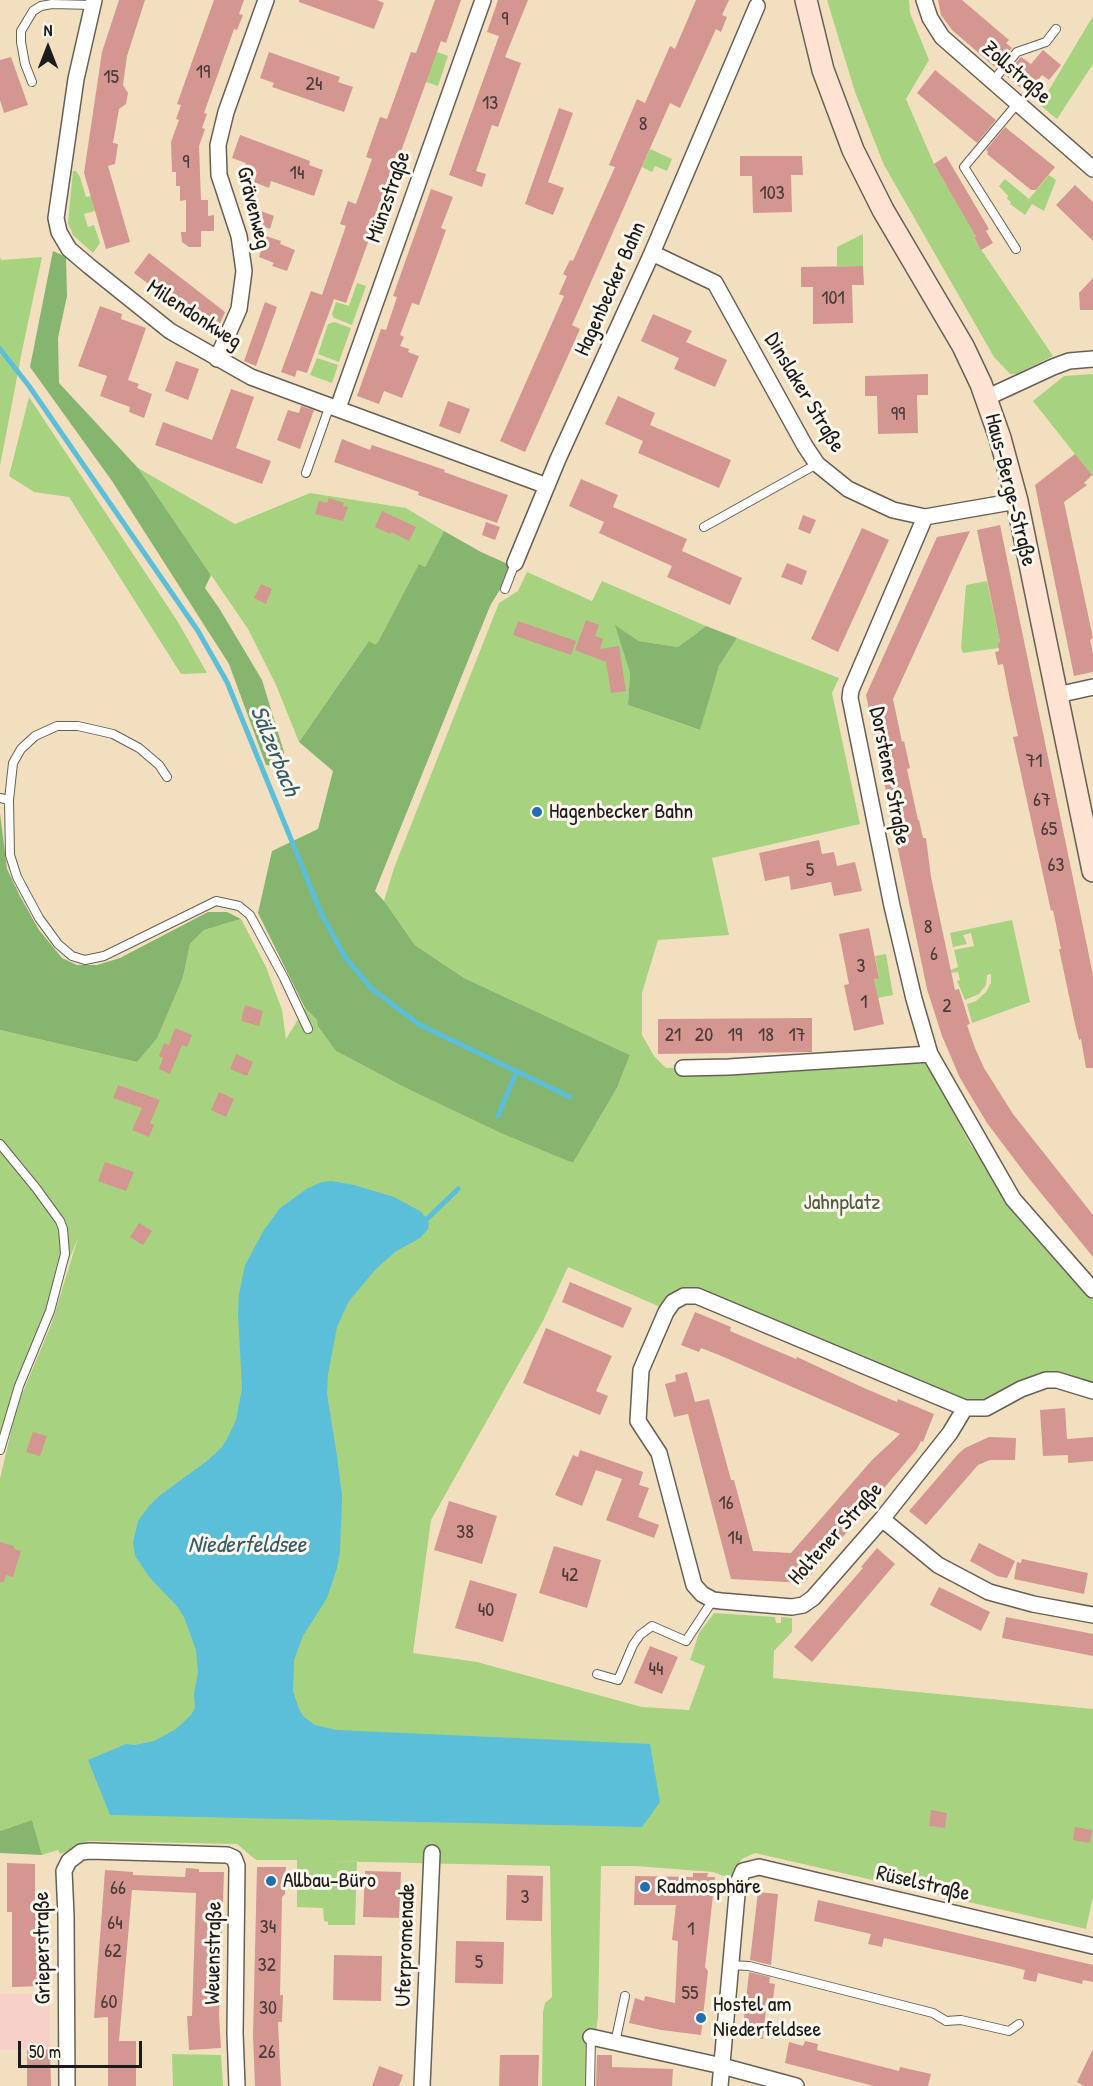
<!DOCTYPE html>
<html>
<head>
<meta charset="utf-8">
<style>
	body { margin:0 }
	#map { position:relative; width:1093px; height:2086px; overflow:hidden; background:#f2dfc0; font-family:"Patrick Hand",sans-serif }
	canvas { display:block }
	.north { position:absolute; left:18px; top:18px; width:60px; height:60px; -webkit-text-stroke:4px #fbf7ec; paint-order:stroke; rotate:0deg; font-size:16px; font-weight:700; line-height:24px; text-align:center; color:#1c1c1c }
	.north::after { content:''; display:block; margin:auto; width:21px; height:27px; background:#1c1c1c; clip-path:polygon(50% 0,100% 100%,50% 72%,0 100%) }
	.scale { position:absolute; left:18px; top:2041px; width:124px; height:27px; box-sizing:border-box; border:3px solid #1c1c1c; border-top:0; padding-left:8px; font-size:18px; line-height:21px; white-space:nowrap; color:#1c1c1c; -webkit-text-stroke:4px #fbf7ec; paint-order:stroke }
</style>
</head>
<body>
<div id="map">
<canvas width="1093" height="2086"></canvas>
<div class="north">N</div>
<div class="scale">50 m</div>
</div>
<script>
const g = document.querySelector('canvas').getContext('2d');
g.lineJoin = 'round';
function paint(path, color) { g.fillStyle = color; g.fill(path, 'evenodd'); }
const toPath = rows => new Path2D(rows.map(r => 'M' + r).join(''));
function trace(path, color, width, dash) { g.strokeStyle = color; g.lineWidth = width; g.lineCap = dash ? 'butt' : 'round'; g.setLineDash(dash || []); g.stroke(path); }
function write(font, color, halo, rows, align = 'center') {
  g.font = font + ' "Patrick Hand",sans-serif'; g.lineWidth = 6; g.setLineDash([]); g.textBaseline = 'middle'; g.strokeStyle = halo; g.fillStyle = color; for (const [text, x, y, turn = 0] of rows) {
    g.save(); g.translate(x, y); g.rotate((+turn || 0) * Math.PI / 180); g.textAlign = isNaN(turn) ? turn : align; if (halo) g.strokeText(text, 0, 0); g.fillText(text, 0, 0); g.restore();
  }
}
paint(toPath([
	[0,1994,50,1994,50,2049,0,2050,0,2086]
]), '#f7d0ca');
paint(toPath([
	[827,0,909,0,910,13,929,60,906,99,934,164,976,237,974,239,1053,356,1017,374,1010,374,994,357,884,165,855,92],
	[1093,16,1093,64,1057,119,1040,105],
	[421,46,448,56,438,86,426,82],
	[650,149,672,159,667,171,655,166,652,172,642,167],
	[73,171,76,171,80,177,86,197,91,196,95,211,84,214,88,227,94,225,100,243,93,253,73,235,68,223],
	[1049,175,1056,180,1044,211,1032,204,1025,215,1010,204,1011,202,1007,199,1008,196,999,186,1005,179,1029,199],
	[863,234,863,266,837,266,837,247],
	[0,257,1,260,42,257,22,351,0,466],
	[357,283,366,286,352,325,334,318,332,314,336,302,349,306],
	[334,322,351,328,339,362,318,354,328,324],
	[317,358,338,365,332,383,310,375],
	[1093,374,1093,477,1033,401,1064,376],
	[29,397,178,622,207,673,181,674,69,497,34,492,9,476],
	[138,468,235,524,310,493,406,508,444,531,425,567,419,565,378,642,375,646,369,641,299,742,276,685,248,629],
	[527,572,592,601,602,581,706,626,678,647,639,641,616,626,630,673,628,705,699,730,719,666,737,638,839,678,832,693,860,824,712,858,729,935,658,940,642,993,642,1035,654,1056,666,1068,925,1057,970,1144,1011,1201,1093,1294,1093,1388,1057,1378,984,1406,965,1405,697,1294,665,1309,568,1267,543,1321,431,1520,413,1653,477,1662,642,1707,689,1710,705,1666,690,1660,699,1633,714,1613,775,1617,776,1623,781,1623,781,1617,792,1618,792,1632,774,1651,773,1678,1093,1709,1093,1897,1086,1929,755,1853,742,1859,736,1867,732,1879,713,1872,636,1866,601,1866,598,2016,590,2086,542,2086,543,2012,545,2003,552,1997,550,1866,324,1861,357,1862,355,1925,328,1925,328,1922,324,1921,323,1908,297,1907,297,1860,256,1860,237,1844,89,1841,73,1846,73,1849,60,1854,58,1850,42,1855,32,1820,0,1831,0,1479,17,1406,51,1325,78,1238,15,1390,0,1441,0,1030,137,1062,183,977,190,944,204,930,241,919,266,967,282,1010,286,1039,305,1008,317,1020,336,1051,402,1086,573,1163,617,1088,630,1055,464,978,415,945,384,901,394,868,499,603,518,591],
	[987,581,1000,642,999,648,963,653,961,647,966,585],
	[1012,920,1030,1002,972,1023,967,1004,976,1001,986,992,991,983,991,974,987,975,986,985,979,994,965,1000,957,981,960,980,958,972,951,973,951,970,958,967,954,950,974,946,971,933,963,935,967,944,953,947,950,933],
	[886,954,893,995,878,998,874,979,879,977,875,956],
	[172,2054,221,2055,223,2086,173,2086]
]), '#a7d380');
paint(toPath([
	[53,251,66,257,67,296,58,338,59,383,138,468,211,575,205,588,219,608,262,680,284,752,280,767,266,765,229,664,112,481,30,367],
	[444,531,481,552,510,565,502,586,490,606,375,891,384,901,415,945,464,978,630,1055,617,1088,573,1163,501,1133,402,1086,336,1051,318,1026,317,1020,305,1008,258,913,272,851,318,829,333,771,299,742,369,641,375,645,378,642,419,564,425,567],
	[615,625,639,641,678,647,706,626,737,638,719,666,700,730,628,705,630,673],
	[0,813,7,869,20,896,39,930,62,958,77,965,97,965,120,958,208,912,227,912,241,919,204,930,190,944,183,977,157,1038,137,1062,0,1030],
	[32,1820,42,1855,0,1853,0,1831]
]), '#85b56e');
paint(toPath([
	[331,1181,354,1185,394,1197,420,1211,427,1219,429,1224,428,1229,420,1238,395,1252,375,1270,349,1301,337,1327,328,1374,327,1394,337,1456,342,1496,340,1551,337,1568,327,1598,303,1636,294,1660,293,1691,299,1709,303,1716,315,1725,337,1730,650,1744,660,1802,642,1827,110,1815,88,1760,126,1744,135,1745,154,1741,176,1729,191,1715,195,1708,194,1693,198,1673,196,1650,184,1617,176,1605,150,1578,135,1556,133,1542,138,1521,149,1506,159,1496,207,1461,222,1447,230,1433,236,1420,242,1389,238,1313,239,1294,245,1265,264,1230,280,1208,308,1188,322,1182]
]), '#5bbfd9');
trace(toPath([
	[0,349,29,386,198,631,227,682,321,913,345,957,372,989,420,1025,570,1097],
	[498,1116,517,1071],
	[427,1219,458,1189]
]), '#5bbfd9', 5);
paint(toPath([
	[119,0,145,0,127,56,123,85,128,93,126,104,119,109,113,143,118,144,115,164,108,166,130,242,106,249,84,173,102,52],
	[214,0,244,0,239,14,243,15,237,30,234,29,204,113,207,114,202,128,205,129,199,146,201,200,208,200,208,216,214,215,214,231,201,231,201,247,189,247,182,242,181,232,186,232,186,200,180,201,180,186,176,186,176,172,172,172,171,142,179,120,176,119,181,105,177,104],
	[299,0,377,0,384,3,374,29,299,2],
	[435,0,461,0,446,43,441,41,346,303,334,299,307,373,297,370,295,377,281,372,311,291,322,295,346,226,340,224,348,201,356,204,372,159,366,157,380,117,387,119,411,52,416,53],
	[498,0,528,0,505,57,521,63,498,127,492,125,476,171,486,174,482,187,449,175,499,36,487,32],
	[696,0,729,0,722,15,727,17,721,32,716,29,680,108,670,103,572,325,580,329,525,452,500,441,564,296,559,294,567,276,563,274,570,260,573,261,615,167,609,165,637,99,645,103,670,46,675,49],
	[938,0,962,0,1009,40,1006,43,1012,48,996,68,952,30,941,15],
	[1043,50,1061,65,1049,80,1042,75,1027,93,1005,75,1021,57,1031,64],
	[269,52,340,77,338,82,353,87,344,112,272,87,274,83,260,78],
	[11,57,28,105,4,113,0,100,0,60],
	[935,70,996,120,977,143,917,93],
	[559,108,573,113,548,182,564,188,553,215,525,204],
	[1005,127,1055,167,1036,190,1031,190,987,154,988,152,986,150],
	[240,135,310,161,309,165,323,170,314,196,271,181,269,188,254,182,256,176,243,171,246,163,232,158],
	[740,156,802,156,803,175,791,175,792,212,753,213,752,176,740,176],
	[946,156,989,229,976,237,934,164],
	[1075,185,1093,202,1093,241,1056,205],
	[431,189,453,197,441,228,446,230,419,305,412,303,400,335,404,337,400,346,409,349,408,352,419,356,402,398,384,391,379,404,357,396,381,329,386,330,397,297,393,296],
	[256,209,274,216,270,229,252,222],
	[986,231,993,243,981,250,974,238],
	[266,236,281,241,280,244,295,250,287,271,272,266,274,263,259,257],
	[149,253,225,312,215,335,134,273],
	[863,266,864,285,852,285,853,323,813,324,813,287,801,287,801,267],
	[1093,278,1093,310,1080,310,1079,293],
	[265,302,277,307,256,366,244,361],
	[100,306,122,314,121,319,146,328,128,380,139,384,137,388,152,394,144,418,129,412,130,407,100,396,107,376,78,366],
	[653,314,692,331,686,342,727,360,715,387,674,369,679,358,641,341],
	[176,361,199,369,188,400,165,391],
	[928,374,928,395,917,395,918,433,878,434,877,396,865,396,865,376],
	[231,389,254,397,236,448,271,461,262,484,155,445,163,422,212,440],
	[618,396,655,413,650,425,731,460,719,488,638,453,643,441,605,424],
	[448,401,470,409,460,434,439,426],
	[301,406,314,410,300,449,277,440,288,410,299,413],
	[342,439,370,450,372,445,445,470,444,472,508,495,497,523,418,495,419,492,334,462],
	[1075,454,1092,475,1084,483,1087,485,1064,502,1093,638,1090,640,1093,653,1093,672,1074,676,1035,485],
	[581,479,618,495,613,507,687,539,682,551,742,578,730,605,667,577,672,566,599,533,604,522,569,506],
	[329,498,344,503,343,506,348,507,343,521,315,514,319,501,327,503],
	[382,511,416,527,409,541,391,532,390,534,375,527],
	[803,515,816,520,810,534,798,529],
	[486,522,500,527,495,540,482,535],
	[1000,525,1093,975,1093,1068,1086,1068,1081,1039,1079,1040,1075,1024,1059,949,1061,949,1053,910,1051,911,1013,737,1018,736,1010,700,1003,664,998,665,995,652,999,651,998,643,1000,642,977,530],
	[862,528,889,540,838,652,811,639],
	[970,531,893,699,902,742,904,741,910,768,907,769,918,820,919,820,923,838,926,838,931,877,955,990,959,989,970,1024,967,1025,975,1048,984,1068,1013,1114,1093,1215,1093,1257,1027,1176,987,1123,960,1078,942,1036,927,989,866,695,937,537],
	[787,563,807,571,802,585,781,577],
	[261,584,272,589,266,604,254,598],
	[586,620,599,625,595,636,603,639,600,649,619,646,626,691,611,693,606,662,575,650],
	[518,621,576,641,571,655,513,635],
	[819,840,822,854,834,852,837,866,855,862,862,891,834,896,831,882,791,890,789,876,765,881,759,853],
	[869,928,879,978,874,979,884,1024,854,1031,844,985,849,984,839,934],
	[245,1005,263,1011,259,1026,241,1021],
	[812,1018,812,1052,658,1054,658,1019],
	[175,1028,192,1035,187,1047,182,1045,170,1074,159,1069,163,1058,159,1056,164,1043,169,1045],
	[236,1054,253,1062,247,1076,230,1069],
	[118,1085,160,1100,150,1123,154,1125,149,1137,132,1130,142,1108,113,1098],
	[219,1092,234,1099,226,1117,211,1110],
	[105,1162,134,1172,126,1191,98,1181],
	[139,1223,152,1231,143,1245,130,1237],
	[570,1282,632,1308,623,1328,562,1302],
	[695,1312,731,1327,730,1331,796,1359,797,1357,864,1388,897,1402,898,1399,934,1414,923,1442,921,1441,917,1449,804,1583,731,1579,688,1414,674,1417,665,1384,676,1381,675,1375,687,1372,695,1402,709,1399,731,1480,734,1480,753,1551,791,1553,872,1460,900,1434,719,1355,701,1348,699,1352,681,1345],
	[546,1328,612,1356,596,1391,608,1396,600,1415,523,1383],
	[1065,1408,1067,1439,1093,1437,1093,1461,1068,1463,1068,1455,1043,1456,1040,1410],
	[33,1432,47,1436,40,1456,26,1452],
	[989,1437,1016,1438,1015,1460,990,1460,978,1465,926,1525,909,1511,959,1453,965,1448],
	[580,1450,643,1472,639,1485,649,1488,638,1517,659,1525,654,1538,606,1520,622,1479,596,1470,582,1506,555,1495,573,1455,578,1457],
	[449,1501,497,1516,482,1564,434,1550],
	[0,1542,14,1546,14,1549,21,1551,13,1577,6,1575,4,1582,0,1582],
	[979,1543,1015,1561,1007,1578,997,1576,970,1561],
	[554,1546,601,1560,587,1608,539,1593],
	[877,1548,895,1564,812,1662,794,1647,863,1568,861,1567],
	[1022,1559,1088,1573,1084,1594,1014,1579,1017,1562,1021,1563],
	[470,1580,517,1594,503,1642,455,1628],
	[939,1587,990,1612,981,1631,930,1605],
	[1006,1617,1093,1634,1093,1656,1002,1638],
	[650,1646,678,1657,662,1694,634,1683],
	[931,1810,947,1813,945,1828,929,1826],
	[1075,1827,1092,1830,1090,1843,1073,1840],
	[7,1863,35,1864,35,1912,40,1912,40,1986,12,1987,12,1912,7,1912],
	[257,1867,286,1867,285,1894,282,1897,281,1948,280,1995,283,1995,282,2022,278,2022,281,2086,255,2086,253,2035],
	[186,1868,199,1869,199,1872,224,1872,219,2014,221,2048,189,2050,187,2016,192,2016,196,1893,132,1890,119,2041,136,2041,136,2086,108,2086,108,2017,94,2018,105,1870,133,1872,133,1875,185,1877],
	[365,1871,401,1872,399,1918,363,1917],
	[693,1873,708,1873,707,1877,715,1877,705,1967,708,1971,701,2035,661,2030,629,2023,635,1998,644,2001,645,1996,675,2003,678,1941,672,1940,676,1905,634,1905,635,1876,693,1877],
	[507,1875,543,1876,542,1921,506,1920],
	[758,1892,778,1894,771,1965,750,1960],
	[818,1900,1093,1965,1093,1982,1083,1980,1082,1984,1038,1973,1036,1982,1023,1979,1025,1970,1005,1965,884,1938,882,1947,868,1944,871,1934,814,1921],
	[456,1941,504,1942,503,1984,455,1983],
	[334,1955,382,1956,381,2001,333,2000],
	[749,1972,770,1977,769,1983,775,1984,773,1999,767,1998,763,2039,742,2037],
	[805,2041,818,2044,817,2050,899,2071,900,2067,931,2074,928,2086,874,2086,785,2063,789,2042,803,2046],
	[50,2049,51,2086,27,2086,27,2050],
	[1093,2049,1093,2086,1084,2086,1077,2082],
	[500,2055,539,2055,538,2086,499,2086],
	[597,2055,612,2055,612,2067,673,2069,672,2086,596,2086],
	[379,2066,403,2075,399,2086,372,2086]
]), '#d49690');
const lane = toPath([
	[32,82,25,64,21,42,21,31,33,11,41,6,52,4,93,5],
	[992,82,1017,52,1046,42,1056,29],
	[1016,249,964,167,1017,104],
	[306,473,330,405],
	[704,527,817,464],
	[505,589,515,563],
	[0,798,9,800,10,855,17,877,39,918,58,944,72,956,85,960,104,956,216,901,239,906,250,915,284,978,308,1029],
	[9,800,13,763,21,749,35,736,57,726,78,726,113,734,139,748,159,765,167,777],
	[0,1144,36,1188,60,1221,63,1229,65,1254,50,1311,19,1386,0,1450],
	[597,1674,618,1680,633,1645,640,1635,652,1626,686,1641,713,1600],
	[729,1965,749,1966,933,2013,946,2021,961,2020,1009,2031,1019,2024],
	[615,2043,625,1996],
	[590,2086,591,2037]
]);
const street = toPath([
	[94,0,76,79,56,218,59,232,69,249,89,266,170,331,251,377,547,486],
	[924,0,930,18,942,37,1093,169],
	[652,253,715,283,805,446,817,464,848,489,893,510,925,517,1017,501],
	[217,359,239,309,244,271,239,236,219,175,218,145,226,112,266,0],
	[986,398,1053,367,1069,361,1093,359],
	[338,408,483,0],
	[925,517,851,690,850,698,892,906,914,999,930,1054,1013,1199,1093,1290],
	[515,563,558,459,652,253,757,6],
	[1057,695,1093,687],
	[683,1068,729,1067,930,1054],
	[965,1408,950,1433,882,1519,813,1598,803,1605,792,1607,721,1601,713,1600,702,1594,694,1585,659,1453,638,1421,641,1370,666,1312,673,1302,684,1296,697,1296,965,1408,986,1408,1021,1389,1046,1380,1057,1380,1093,1391],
	[882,1519,938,1565,989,1592,1033,1604,1093,1615],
	[591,2037,722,2066,796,2086],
	[67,2086,66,1916,64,1871,69,1861,81,1852,90,1851,227,1855,234,1858,237,1866,235,2033,237,2086],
	[422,2086,432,1853],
	[720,2086,738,1883,743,1871,759,1867,1093,1946]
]);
const secondary = toPath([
	[806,0,823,70,853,150,883,210,963,346,981,384,1000,438,1017,501,1093,871]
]);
trace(lane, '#676055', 10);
trace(street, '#676055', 18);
trace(secondary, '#676055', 24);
trace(lane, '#fff', 8);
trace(street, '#fff', 15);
trace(secondary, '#fee3d2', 21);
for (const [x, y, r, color] of [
	[537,812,6,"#1f6fb2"],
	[271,1881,6,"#1f6fb2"],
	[645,1887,6,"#1f6fb2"],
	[701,2018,6,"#1f6fb2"]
]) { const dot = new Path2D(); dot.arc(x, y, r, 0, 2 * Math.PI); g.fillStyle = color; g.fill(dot); trace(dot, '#fbf7ec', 2); }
write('20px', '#4a3a39', null, [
	["9",505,20],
	["19",203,73],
	["15",111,78],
	["24",314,85],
	["13",490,104],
	["8",643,125],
	["9",186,163],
	["14",297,174],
	["103",772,194],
	["101",833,299],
	["99",898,415],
	["71",1034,762],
	["67",1042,801],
	["65",1049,830],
	["63",1056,866],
	["5",810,871],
	["8",928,928],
	["6",934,955],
	["3",861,967],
	["1",864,1003],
	["2",947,1007],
	["21",673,1036],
	["20",704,1036],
	["19",735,1036],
	["18",766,1036],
	["17",797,1036],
	["16",726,1504],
	["38",465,1533],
	["14",735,1539],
	["42",570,1576],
	["40",486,1611],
	["44",656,1670],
	["66",118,1889],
	["3",525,1898],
	["64",115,1924],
	["34",268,1928],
	["1",691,1930],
	["62",113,1952],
	["5",479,1963],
	["32",267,1966],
	["55",690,1994],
	["60",109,2003],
	["30",268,2009],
	["26",267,2053]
]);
write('22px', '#1c1c1c', '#fbf7ec', [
	["Zollstraße",1016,73,41],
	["Münzstraße",389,197,-71],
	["Grävenweg",253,208,76],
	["Hagenbecker Bahn",611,289,-66],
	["Milendonkweg",194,315,33],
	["Dinslaker Straße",804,393,59],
	["Haus-Berge-Straße",1010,490,76],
	["Dorstener Straße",889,776,79],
	["Holtener Straße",836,1534,-48],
	["Rüselstraße",923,1884,13],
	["Uferpromenade",406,1945,-88],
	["Grieperstraße",43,1948,-91],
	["Weuenstraße",214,1953,-89]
]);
write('22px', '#1c1c1c', '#fbf7ec', [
	["Hagenbecker Bahn",549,812],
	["Allbau-Büro",283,1881],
	["Radmosphäre",657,1887],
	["Hostel am",713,2005],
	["Niederfeldsee",713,2030]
], 'left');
write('22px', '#4d5c3f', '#fbf7ec', [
	["Jahnplatz",842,1203]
]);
write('italic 24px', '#355d68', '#fbf7ec', [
	["Sälzerbach",274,751,68],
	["Niederfeldsee",247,1546]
]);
</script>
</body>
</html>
